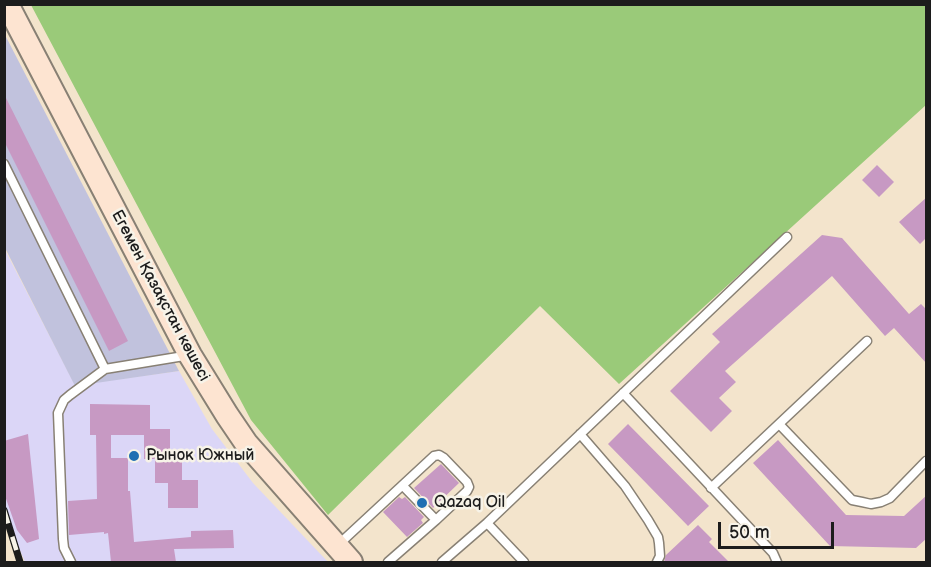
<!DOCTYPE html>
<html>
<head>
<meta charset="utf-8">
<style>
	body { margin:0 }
	#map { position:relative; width:931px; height:567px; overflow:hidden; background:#f3e4cc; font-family:"Balsamiq Sans",sans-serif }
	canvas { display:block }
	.frame { position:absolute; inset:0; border:6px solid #1c1c1c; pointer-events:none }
	.scale { position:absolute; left:718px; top:522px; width:116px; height:27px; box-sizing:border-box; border:3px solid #1c1c1c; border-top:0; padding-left:8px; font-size:18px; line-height:21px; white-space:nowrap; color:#1c1c1c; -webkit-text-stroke:4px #f7f3e8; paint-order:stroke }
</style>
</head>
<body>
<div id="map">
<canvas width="931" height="567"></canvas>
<div class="frame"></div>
<div class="scale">50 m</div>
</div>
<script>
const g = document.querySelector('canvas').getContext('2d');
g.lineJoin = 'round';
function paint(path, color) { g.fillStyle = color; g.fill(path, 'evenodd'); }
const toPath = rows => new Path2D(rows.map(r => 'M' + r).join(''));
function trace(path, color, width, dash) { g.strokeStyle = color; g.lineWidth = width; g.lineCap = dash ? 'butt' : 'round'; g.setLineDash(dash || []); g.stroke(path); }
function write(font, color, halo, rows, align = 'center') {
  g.font = font + ' "Balsamiq Sans",sans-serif'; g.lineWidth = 5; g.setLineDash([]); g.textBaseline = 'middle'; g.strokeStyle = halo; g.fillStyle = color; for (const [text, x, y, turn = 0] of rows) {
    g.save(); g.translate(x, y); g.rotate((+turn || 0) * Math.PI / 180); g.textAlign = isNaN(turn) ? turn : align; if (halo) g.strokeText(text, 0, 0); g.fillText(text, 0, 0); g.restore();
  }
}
paint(toPath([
	[4,248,75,385,179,371,212,429,253,483,328,562,25,562,5,516]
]), '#dbd6f7');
paint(toPath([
	[4,33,179,371,75,386,5,248]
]), '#c1c2dd');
paint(toPath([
	[31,5,926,5,926,105,619,384,540,306,328,515,251,420]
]), '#9aca79');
paint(toPath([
	[4,94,128,341,109,351,4,141],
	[877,165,894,182,879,197,862,180],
	[927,197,927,237,920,244,899,222],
	[822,235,842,238,909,314,921,304,927,310,927,364,894,328,885,336,832,276,725,371,736,382,719,398,732,411,711,432,670,391,720,342,712,334],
	[90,404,150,405,150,429,170,429,170,456,182,456,182,480,198,480,198,508,168,508,168,483,155,483,155,459,144,459,144,435,111,435,111,458,128,458,128,491,130,491,134,542,191,537,191,531,233,530,234,548,174,549,176,562,111,562,108,533,104,534,104,532,69,535,68,501,97,499,96,435,90,435],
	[628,424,709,506,688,526,608,444],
	[28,434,39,539,27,543,17,530,4,493,4,441],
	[778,440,846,515,904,516,927,495,927,538,916,548,830,546,753,463],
	[441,464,459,483,433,508,414,488],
	[399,497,402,499,405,497,424,517,421,520,423,523,407,537,383,512],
	[698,525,712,539,709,542,729,562,664,562,666,555]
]), '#c799c3');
const service = toPath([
	[4,164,105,369,190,355],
	[623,393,773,553,777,562],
	[779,424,852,500,862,502,871,504,881,502,890,498,926,461],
	[580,434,625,486,648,520,658,537,659,543,660,556,657,562],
	[711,488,867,341],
	[487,523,524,562],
	[338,545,434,456,439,455,444,458,467,482,469,487,467,491,436,520],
	[71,562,64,548,63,539,58,413,64,400,70,395,105,369],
	[388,562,436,520,403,486],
	[442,562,487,523,787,237]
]);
const secondary = toPath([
	[7,4,190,355,227,415,246,443,351,562]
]);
trace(service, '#888074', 11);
trace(secondary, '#888074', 26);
trace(service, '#fff', 8);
trace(secondary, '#fde4d1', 22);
const rail = toPath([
	[4,510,20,562]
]);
trace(rail, '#1c1c1c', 7);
trace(rail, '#f7f3e8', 4.5, [14]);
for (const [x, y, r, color] of [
	[134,456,6,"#1f6fb2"],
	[422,503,6,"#1f6fb2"]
]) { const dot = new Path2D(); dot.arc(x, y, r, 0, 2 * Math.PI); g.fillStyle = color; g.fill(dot); trace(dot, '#f7f3e8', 2); }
write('16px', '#1c1c1c', '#f7f3e8', [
	["Егемен Қазақстан көшесі",160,296,62]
]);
write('16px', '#1c1c1c', '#f7f3e8', [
	["Рынок Южный",146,456],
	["Qazaq Oil",434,503]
], 'left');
</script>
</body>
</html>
